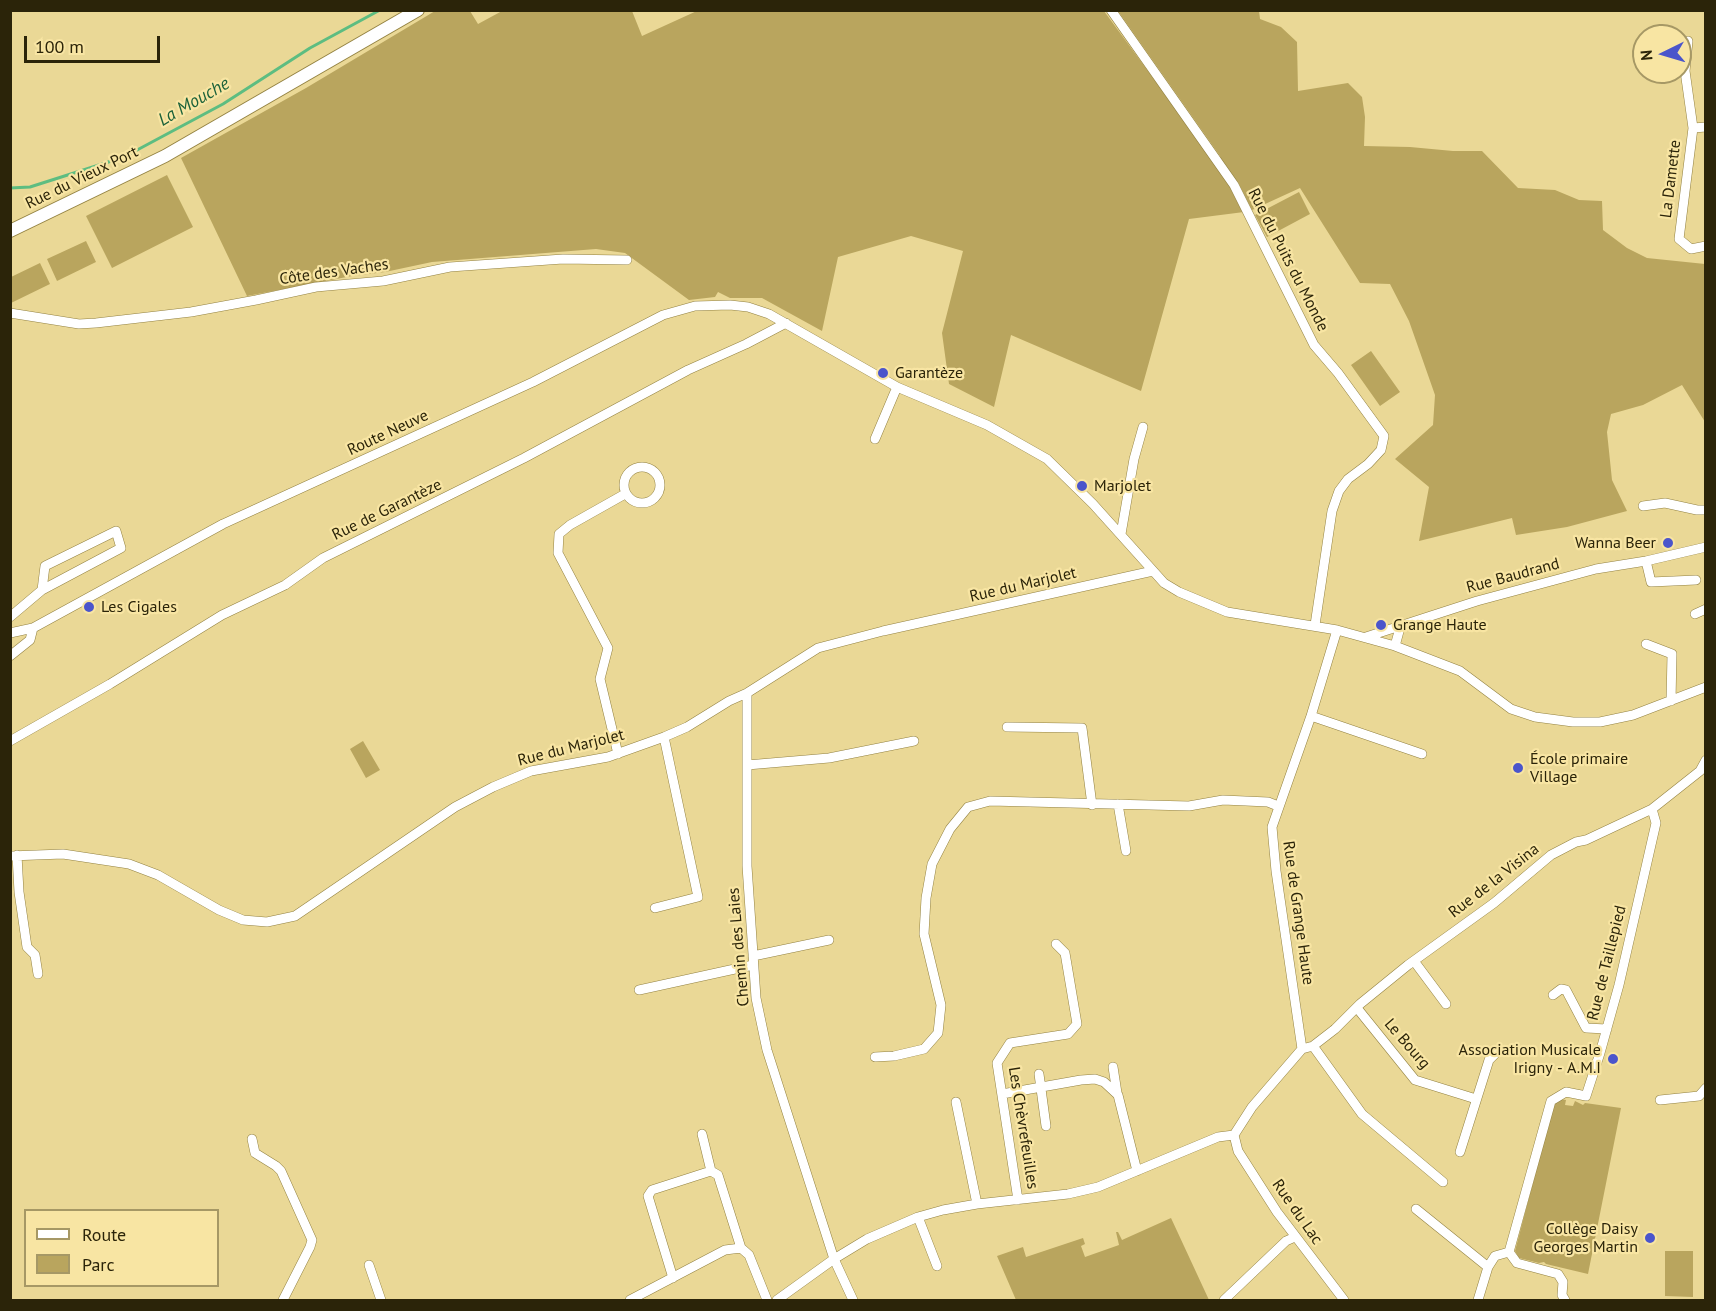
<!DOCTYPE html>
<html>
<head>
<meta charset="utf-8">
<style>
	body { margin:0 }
	#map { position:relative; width:1716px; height:1311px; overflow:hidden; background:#ead896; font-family:"PT Sans",sans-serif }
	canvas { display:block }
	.frame { position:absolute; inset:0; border:12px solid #2b2409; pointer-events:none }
	.legend { position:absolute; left:24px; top:1209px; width:195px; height:78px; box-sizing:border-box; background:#f8e5a3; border:2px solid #a69865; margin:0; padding:8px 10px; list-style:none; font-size:18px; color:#2b2409 }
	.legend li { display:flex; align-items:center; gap:12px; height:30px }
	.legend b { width:30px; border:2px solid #a69865 }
	.north { position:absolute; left:1632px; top:24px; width:60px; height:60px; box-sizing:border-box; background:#f8e5a3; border:2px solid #a69865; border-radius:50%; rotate:265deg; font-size:16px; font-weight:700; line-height:24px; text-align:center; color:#2b2409 }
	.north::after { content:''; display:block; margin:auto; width:21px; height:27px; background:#4b55cb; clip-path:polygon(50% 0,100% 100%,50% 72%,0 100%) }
	.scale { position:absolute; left:24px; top:36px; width:136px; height:27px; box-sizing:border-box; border:3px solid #2b2409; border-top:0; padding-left:8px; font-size:18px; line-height:21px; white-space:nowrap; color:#2b2409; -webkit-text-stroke:4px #f8e5a3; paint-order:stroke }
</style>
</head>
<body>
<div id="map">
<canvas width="1716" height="1311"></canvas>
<div class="frame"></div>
<ul class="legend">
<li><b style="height:8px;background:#fff"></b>Route</li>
<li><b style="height:16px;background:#b9a55e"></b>Parc</li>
</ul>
<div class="north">N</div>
<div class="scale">100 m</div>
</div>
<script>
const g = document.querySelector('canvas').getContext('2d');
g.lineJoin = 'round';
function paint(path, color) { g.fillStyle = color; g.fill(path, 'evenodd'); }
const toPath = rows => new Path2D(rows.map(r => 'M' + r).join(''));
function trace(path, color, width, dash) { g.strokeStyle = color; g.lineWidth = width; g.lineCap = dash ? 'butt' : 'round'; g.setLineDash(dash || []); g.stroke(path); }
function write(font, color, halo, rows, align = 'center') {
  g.font = font + ' "PT Sans",sans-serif'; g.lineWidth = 4.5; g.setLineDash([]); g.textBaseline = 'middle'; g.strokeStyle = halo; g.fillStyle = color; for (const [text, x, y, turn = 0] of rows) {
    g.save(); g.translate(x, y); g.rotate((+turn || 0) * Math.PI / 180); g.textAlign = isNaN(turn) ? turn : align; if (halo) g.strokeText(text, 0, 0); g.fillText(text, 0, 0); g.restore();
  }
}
paint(toPath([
	[699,10,1104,11,1232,186,1244,212,1189,219,1141,391,1011,335,994,407,949,384,942,333,963,251,911,236,838,257,822,331,762,298,730,298,718,292,715,297,689,300,625,253,596,249,432,262,385,272,352,276,247,296,181,158,306,88,435,11,470,11,478,24,502,11,632,11,642,36],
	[1118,11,1259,11,1260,19,1281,27,1297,42,1298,91,1348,83,1362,97,1365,117,1364,146,1410,147,1453,151,1482,151,1518,188,1555,190,1579,200,1602,201,1603,230,1627,248,1647,258,1705,264,1705,422,1682,385,1643,405,1611,414,1607,432,1612,480,1627,511,1567,527,1516,535,1512,518,1419,541,1429,487,1395,459,1433,425,1435,395,1409,321,1390,284,1360,283,1300,188,1252,210,1238,182,1222,164,1220,156],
	[167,175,193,227,112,268,86,216],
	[1299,192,1310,214,1267,237,1255,215],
	[86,241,96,262,57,281,47,259],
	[40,263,50,284,11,303,11,277],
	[1371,351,1400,392,1380,406,1351,365],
	[363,741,380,770,366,778,350,749],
	[1559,1099,1566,1100,1565,1105,1573,1106,1575,1101,1583,1105,1585,1103,1621,1108,1588,1274,1546,1264,1544,1262,1539,1263,1519,1258,1515,1251,1554,1103],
	[1171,1218,1209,1300,1016,1300,997,1256,1023,1247,1026,1257,1083,1238,1085,1244,1081,1246,1085,1257,1119,1245,1116,1232,1118,1232,1122,1240],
	[1665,1251,1693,1251,1693,1297,1665,1296]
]), '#b9a55e');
trace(toPath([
	[10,188,30,187,124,157,223,104,310,48,380,10]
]), '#5dbd81', 3);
const minor = toPath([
	[1111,10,1234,185,1314,345,1338,373,1384,436,1381,450,1368,464,1348,479,1339,491,1332,511,1315,625],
	[1688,41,1685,71,1693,128],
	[1706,127,1693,128,1679,239,1691,249,1706,246],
	[10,313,79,324,96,323,191,312,256,300,316,287,383,281,450,267,563,259,627,260],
	[875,439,897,387],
	'624 485a18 18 0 1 1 36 0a18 18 0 1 1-36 0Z',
	[1643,506,1665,503,1697,510,1706,510],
	[1121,534,1134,459,1143,427],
	[1646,561,1651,582,1696,580],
	[1695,614,1706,609],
	[10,617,42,590,121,548,116,531,45,566,42,590],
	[10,633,33,628,223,524,533,382,663,315,695,306,730,305,748,307,769,314,897,387,987,425,1047,459,1093,504,1164,583,1179,592,1227,612,1337,630,1395,646,1460,671,1511,709,1535,717,1573,722,1600,722,1633,715,1706,687],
	[1366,637,1477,601,1596,569,1646,561,1706,547],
	[1646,644,1672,654,1671,701],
	[1395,646,1401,624],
	[10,656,30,640,33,628],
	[747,693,747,866,756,998,767,1050,800,1153,834,1259,853,1300],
	[1311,716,1422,754],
	[1007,727,1082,728,1092,805],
	[10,741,110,684,222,615,285,585,323,558,524,458,688,370,746,344,786,323],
	[618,754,600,679,608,648,558,553,559,534,570,525,625,494],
	[747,765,829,758,914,741],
	[1118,804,1126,851],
	[17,855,19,892,27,947,35,955,38,974],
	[10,856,63,854,129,864,158,875,219,910,243,920,267,922,295,916,455,807,493,787,531,771,608,757,664,737,687,727,729,701,747,693,818,648,883,631,1153,571],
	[655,908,698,897,664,737],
	[753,956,829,940],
	[1414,961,1446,1004],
	[639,990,753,965],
	[1553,995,1561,989,1566,990,1586,1028,1607,1029],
	[1357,1008,1415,1080,1476,1099],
	[1313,1046,1362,1114,1443,1182],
	[1302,1049,1276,871,1272,827,1311,716,1337,630],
	[875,1057,894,1056,924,1049,938,1033,941,1005,924,934,926,898,932,864,950,829,968,807,990,801,1189,806,1223,800,1268,802,1278,806],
	[1113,1067,1117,1093],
	[1039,1074,1046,1126],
	[1002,1094,1081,1080,1095,1079,1104,1082,1118,1095,1137,1171],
	[1660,1100,1699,1096,1706,1088],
	[956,1102,977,1204],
	[702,1134,711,1171],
	[1234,1135,1252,1107,1302,1049,1313,1046,1335,1029,1360,1004,1408,965,1494,903,1551,855,1576,842,1586,840,1652,809,1700,771,1706,760],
	[1234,1135,1238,1151,1277,1212,1344,1300],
	[252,1139,255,1153,276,1166,281,1171,312,1240,310,1247,283,1300],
	[1460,1152,1489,1060,1498,1051],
	[1018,1200,997,1063,1010,1043,1068,1034,1077,1024,1065,953,1056,944],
	[1416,1209,1488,1267],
	[918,1217,937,1266],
	[369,1265,381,1300],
	[673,1278,648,1196,652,1190,711,1171,718,1175,741,1248],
	[630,1300,725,1250,741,1248,749,1255,767,1300],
	[777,1300,834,1259,867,1239,918,1217,943,1210,977,1204,1068,1194,1098,1187,1218,1137,1234,1135],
	[1224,1300,1286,1241,1295,1237],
	[1478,1300,1488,1267,1495,1256,1509,1252],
	[1565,1300,1562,1295,1563,1282,1558,1274,1517,1263,1509,1252,1551,1101,1566,1092,1586,1096,1600,1053,1619,985,1656,823,1652,809]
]);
const major = toPath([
	[10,231,165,156,418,10]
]);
trace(minor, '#938242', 10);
trace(major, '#938242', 14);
trace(minor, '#fff', 9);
trace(major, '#fff', 12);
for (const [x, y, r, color] of [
	[883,373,6,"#4b55cb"],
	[1082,486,6,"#4b55cb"],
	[1668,543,6,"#4b55cb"],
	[89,607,6,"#4b55cb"],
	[1381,625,6,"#4b55cb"],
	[1518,768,6,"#4b55cb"],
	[1613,1059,6,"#4b55cb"],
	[1650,1238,6,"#4b55cb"]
]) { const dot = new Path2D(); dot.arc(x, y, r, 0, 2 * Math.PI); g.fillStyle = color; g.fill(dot); trace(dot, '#f8e5a3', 2); }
write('16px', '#2b2409', '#f8e5a3', [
	["Rue du Vieux Port",82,178,-26],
	["La Damette",1671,179,-83],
	["Rue du Puits du Monde",1288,260,63],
	["Côte des Vaches",334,272,-8],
	["Route Neuve",388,433,-25],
	["Rue de Garantèze",387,510,-26],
	["Rue Baudrand",1513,576,-15],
	["Rue du Marjolet",1023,585,-13],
	["Rue du Marjolet",571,748,-14],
	["Rue de la Visina",1494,881,-38],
	["Rue de Grange Haute",1298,913,82],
	["Chemin des Laies",739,947,-95],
	["Rue de Taillepied",1607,963,-76],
	["Le Bourg",1407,1044,49],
	["Les Chèvrefeuilles",1023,1128,81],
	["Rue du Lac",1297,1212,55]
]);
write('16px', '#2b2409', '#f8e5a3', [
	["Garantèze",895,373],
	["Marjolet",1094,486],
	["Wanna Beer",1656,543,"right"],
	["Les Cigales",101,607],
	["Grange Haute",1393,625],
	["École primaire",1530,759],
	["Village",1530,777],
	["Association Musicale",1601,1050,"right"],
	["Irigny - A.M.I",1601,1068,"right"],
	["Collège Daisy",1638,1229,"right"],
	["Georges Martin",1638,1247,"right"]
], 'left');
write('italic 18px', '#1c623a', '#f8e5a3', [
	["La Mouche",194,102,-30]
]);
</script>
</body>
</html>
